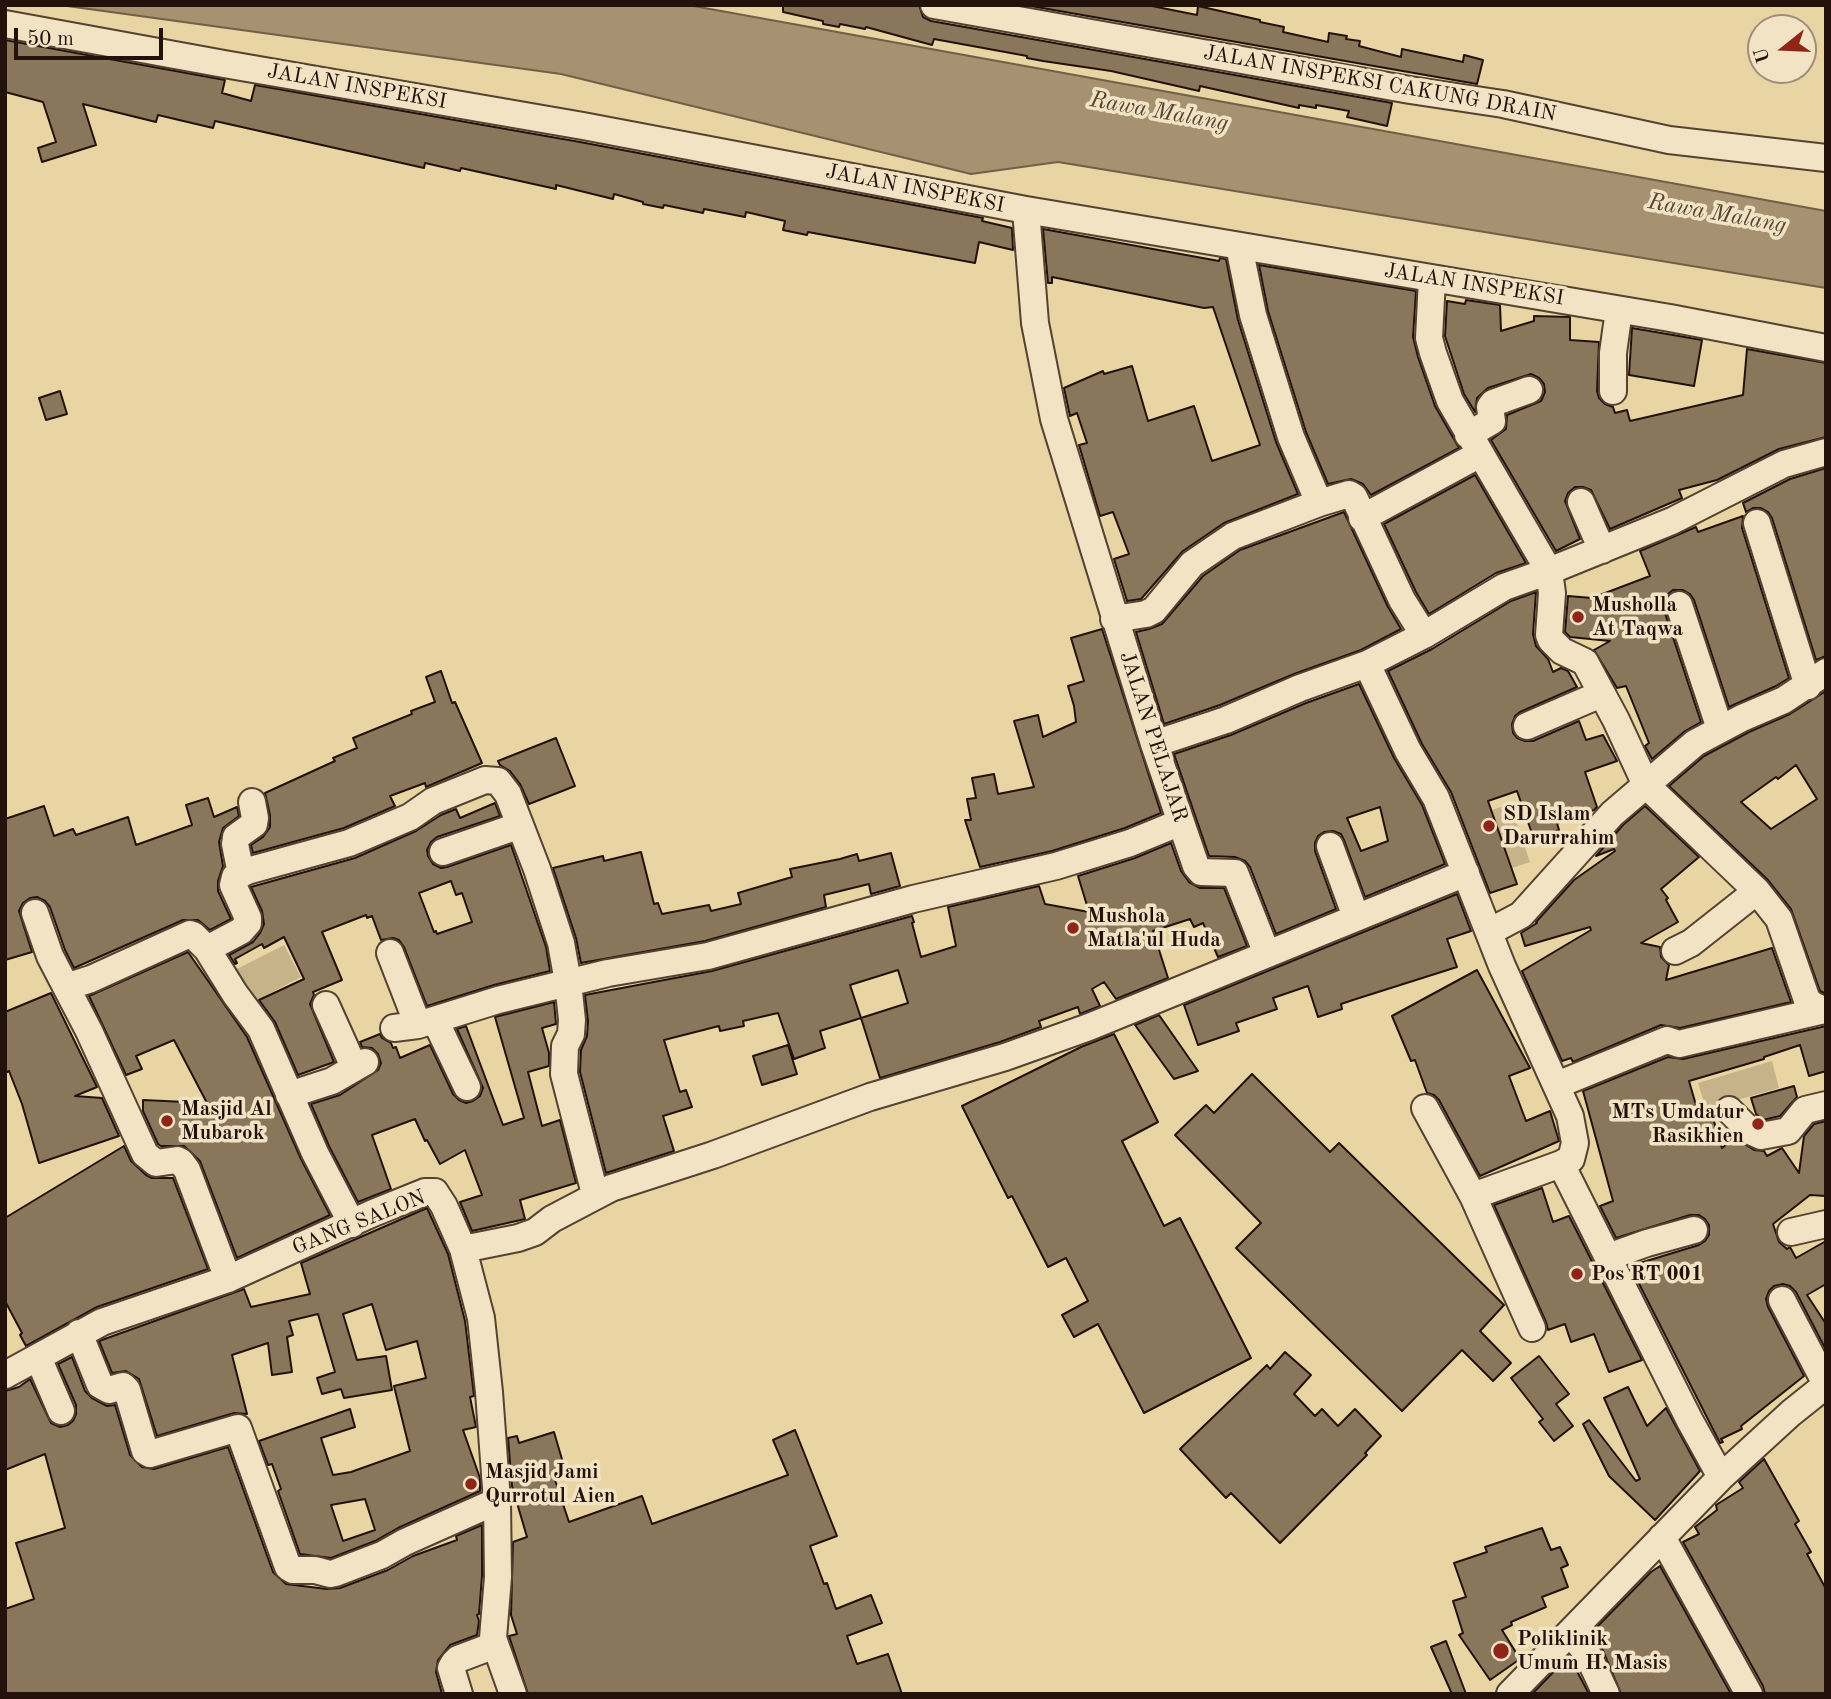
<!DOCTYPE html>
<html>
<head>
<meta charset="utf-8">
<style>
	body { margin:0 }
	#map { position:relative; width:1831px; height:1699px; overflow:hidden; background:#e9d4a3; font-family:"Old Standard TT",serif }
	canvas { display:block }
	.frame { position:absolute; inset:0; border:7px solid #23120c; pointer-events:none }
	.north { position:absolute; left:1747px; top:14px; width:70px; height:70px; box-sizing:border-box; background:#f1e3c3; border:2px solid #9f8f7a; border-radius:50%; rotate:252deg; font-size:19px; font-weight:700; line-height:28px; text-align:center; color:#23120c }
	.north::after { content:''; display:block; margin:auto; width:24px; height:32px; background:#8f2418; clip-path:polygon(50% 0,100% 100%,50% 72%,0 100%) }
	.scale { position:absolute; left:14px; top:28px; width:149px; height:32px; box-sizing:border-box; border:4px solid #23120c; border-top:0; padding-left:9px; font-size:21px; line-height:24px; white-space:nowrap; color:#23120c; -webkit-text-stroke:5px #f1e3c3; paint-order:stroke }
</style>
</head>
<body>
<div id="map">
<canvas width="1831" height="1699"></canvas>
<div class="frame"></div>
<div class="north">U</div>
<div class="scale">50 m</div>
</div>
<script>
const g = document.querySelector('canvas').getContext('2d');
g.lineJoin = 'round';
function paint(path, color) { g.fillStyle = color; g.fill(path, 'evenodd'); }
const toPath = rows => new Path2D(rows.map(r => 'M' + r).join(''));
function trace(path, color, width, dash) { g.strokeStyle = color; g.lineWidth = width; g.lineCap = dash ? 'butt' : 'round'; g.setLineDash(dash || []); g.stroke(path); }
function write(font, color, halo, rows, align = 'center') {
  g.font = font + ' "Old Standard TT",serif'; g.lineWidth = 7; g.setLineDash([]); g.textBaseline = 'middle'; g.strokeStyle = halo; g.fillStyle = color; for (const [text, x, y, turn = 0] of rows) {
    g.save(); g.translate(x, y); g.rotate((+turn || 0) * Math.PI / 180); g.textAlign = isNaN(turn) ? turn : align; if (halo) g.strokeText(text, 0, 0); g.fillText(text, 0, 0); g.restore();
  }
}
paint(toPath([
	[1510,804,1530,862,1500,872,1480,814],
	[284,945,301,977,246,1006,229,973],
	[1772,1061,1779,1088,1706,1109,1698,1083]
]), '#c7b389');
const water = toPath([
	[60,5,688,5,1826,211,1826,288,1058,162,971,174,561,74,60,5]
]);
paint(water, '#a69270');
trace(water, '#725f48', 2);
const building = toPath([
	[783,5,919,5,923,17,931,21,1392,103,1387,126,1347,117,1349,111,1316,105,1316,108,1299,105,1299,108,1200,86,1199,91,1111,71,1043,61,1027,58,1027,56,934,39,932,45,866,27,865,29,840,24,839,27,823,24,823,21,783,12,783,5],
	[1025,5,1147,5,1197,15,1198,6,1260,20,1260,22,1284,27,1283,32,1328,42,1329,33,1347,36,1346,39,1360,41,1359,46,1401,57,1402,49,1463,62,1464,55,1483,60,1477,84,1025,5],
	[5,40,225,80,222,93,251,101,255,85,580,142,983,218,982,221,1012,228,1013,250,979,242,975,263,808,232,807,235,783,230,785,221,746,212,745,217,704,209,703,213,664,205,663,208,643,204,643,202,614,194,613,199,556,185,556,189,461,168,460,171,425,163,424,168,215,121,213,128,158,115,156,122,83,104,96,145,42,162,38,148,56,142,43,102,5,92,5,40],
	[1043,229,1219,261,1220,258,1226,259,1238,320,1276,442,1298,494,1224,523,1183,551,1141,599,1127,601,1114,559,1129,554,1113,512,1100,516,1079,445,1087,443,1077,413,1070,416,1064,388,1103,371,1104,374,1132,366,1148,421,1194,406,1212,461,1260,445,1213,307,1204,308,1052,277,1052,283,1048,283,1043,229],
	[1259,265,1416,291,1413,337,1418,357,1435,406,1459,448,1371,495,1363,484,1351,479,1328,484,1306,432,1268,311,1259,265],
	[1466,300,1500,305,1501,331,1534,321,1534,316,1570,317,1570,340,1599,342,1597,391,1599,398,1605,404,1613,407,1615,413,1627,410,1630,421,1743,395,1747,349,1826,363,1826,437,1779,449,1717,480,1679,490,1682,498,1610,529,1591,490,1583,487,1575,487,1568,493,1565,501,1580,539,1556,551,1491,440,1506,429,1507,415,1541,401,1545,392,1544,384,1539,378,1531,374,1488,388,1477,398,1475,412,1464,394,1445,336,1447,301,1465,304,1466,300],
	[1632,328,1702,340,1694,386,1629,375,1632,328],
	[60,391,67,414,46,420,39,398,60,391],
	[1826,468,1826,656,1816,660,1772,518,1768,512,1761,508,1753,508,1746,512,1743,503,1790,479,1826,468],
	[1475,475,1526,563,1496,573,1429,614,1416,592,1384,524,1475,475],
	[1344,512,1388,607,1401,629,1361,650,1294,674,1220,705,1164,724,1136,632,1149,629,1162,624,1203,576,1240,550,1344,512],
	[1743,516,1742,528,1789,678,1776,686,1729,707,1694,600,1690,594,1683,590,1673,590,1667,595,1664,601,1664,610,1701,722,1685,731,1652,759,1645,746,1649,743,1626,686,1617,688,1594,650,1610,641,1570,637,1565,632,1568,596,1592,598,1650,576,1640,551,1696,527,1698,532,1743,516],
	[1536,592,1533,634,1536,646,1548,659,1553,672,1561,668,1568,671,1577,687,1520,712,1515,716,1512,724,1513,733,1517,738,1525,741,1533,741,1579,721,1586,740,1603,735,1617,761,1585,772,1597,807,1594,810,1557,823,1559,830,1534,839,1517,791,1488,801,1517,884,1490,893,1451,792,1422,744,1388,671,1432,649,1511,601,1536,592],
	[1102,629,1161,813,1125,828,1052,851,980,867,965,820,971,820,967,799,976,798,972,778,994,774,998,794,1034,787,1014,721,1038,715,1043,737,1076,722,1074,706,1068,686,1084,681,1071,638,1102,629],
	[441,671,452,703,455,702,482,763,426,787,425,783,390,796,395,806,344,828,253,853,251,845,263,837,270,827,270,815,265,793,335,761,333,758,357,748,353,738,412,714,411,711,435,702,426,677,441,671],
	[1359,684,1394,758,1422,805,1445,864,1365,897,1344,840,1341,834,1333,831,1324,832,1318,836,1315,843,1315,851,1336,909,1276,934,1250,867,1245,861,1235,857,1209,856,1174,754,1231,735,1306,703,1359,684],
	[1380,807,1388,841,1361,851,1347,818,1380,807],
	[1826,691,1826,994,1820,991,1791,909,1768,880,1669,786,1704,756,1749,732,1790,714,1826,691],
	[1796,765,1817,799,1771,829,1741,802,1776,777,1778,779,1796,765],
	[556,738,575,786,529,804,520,784,510,771,500,765,498,761,556,738],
	[208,798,214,817,237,807,239,816,223,828,219,842,223,866,218,881,218,891,231,919,210,930,198,920,183,920,74,968,65,950,50,907,45,901,37,897,30,898,23,903,19,911,32,952,5,960,5,819,44,806,54,836,73,829,76,835,128,817,136,845,192,825,186,805,208,798],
	[495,803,500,816,437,837,431,842,427,850,428,856,433,864,441,868,447,867,511,845,546,947,550,971,494,985,427,1006,404,947,399,940,393,938,381,940,372,916,367,918,366,915,322,932,342,980,313,992,314,995,310,1004,334,1062,298,1075,275,1022,259,1000,304,979,284,937,264,948,262,944,235,959,237,963,235,964,229,955,253,942,260,933,264,924,262,911,251,887,355,858,416,831,441,815,456,809,460,818,495,803],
	[451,881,456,895,462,893,472,922,437,934,436,931,434,932,419,893,451,881],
	[1645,806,1699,857,1661,889,1668,898,1666,900,1678,922,1641,943,1660,947,1661,957,1669,965,1666,980,1772,948,1791,1002,1680,1028,1661,1025,1573,1062,1571,1058,1562,1061,1522,971,1591,930,1590,927,1525,946,1521,933,1537,923,1536,922,1574,880,1615,851,1614,849,1596,856,1623,825,1645,806],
	[1171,843,1181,871,1189,882,1200,888,1224,888,1247,946,1218,957,1203,923,1194,927,1190,919,1153,931,1168,978,1116,999,1104,982,1092,989,1100,1006,1080,1014,1078,1007,1039,1021,1041,1027,1000,1042,880,1078,861,1018,908,1003,898,970,850,985,861,1018,820,1031,825,1048,794,1059,778,1013,743,1021,744,1026,720,1031,719,1026,664,1040,680,1092,686,1090,692,1107,663,1116,674,1151,606,1173,580,1072,581,1050,587,1036,588,1021,585,995,712,971,912,916,914,922,912,923,921,957,956,946,948,907,1039,886,1045,904,1089,912,1078,876,1135,858,1171,843],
	[641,852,654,904,658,903,662,914,709,905,711,911,741,904,738,893,792,877,790,869,840,859,857,854,859,861,891,853,900,886,871,894,869,884,824,895,826,907,705,941,581,963,576,938,553,868,603,856,604,861,641,852],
	[1457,894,1471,931,1447,939,1457,967,1356,999,1341,1004,1342,1009,1318,1017,1308,986,1273,998,1277,1009,1236,1023,1239,1031,1198,1045,1184,1005,1457,894],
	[188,952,247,1037,301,1159,330,1215,237,1258,200,1161,184,1146,161,1146,158,1144,143,1111,143,1100,207,1103,174,1040,136,1056,142,1069,126,1075,89,996,188,952],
	[1477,970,1530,1068,1509,1076,1526,1121,1550,1111,1559,1141,1480,1176,1439,1100,1434,1095,1427,1093,1415,1060,1411,1061,1392,1016,1477,970],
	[51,993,97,1087,75,1096,102,1098,119,1136,39,1163,22,1104,9,1071,5,1073,5,1012,51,993],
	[554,1002,556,1024,542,1028,549,1053,549,1066,528,1072,542,1126,560,1120,576,1183,520,1200,525,1219,472,1231,460,1202,482,1195,465,1150,440,1164,427,1140,425,1141,415,1119,372,1135,391,1189,358,1202,329,1146,311,1104,340,1095,378,1070,381,1063,378,1054,372,1048,362,1047,360,1042,380,1034,382,1038,391,1043,393,1048,396,1047,400,1058,430,1045,453,1094,459,1100,466,1103,473,1101,480,1096,483,1088,457,1029,466,1026,503,1125,524,1118,495,1017,554,1002],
	[1159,1015,1198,1071,1174,1079,1135,1025,1159,1015],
	[1826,1026,1826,1071,1809,1076,1800,1045,1764,1057,1764,1059,1689,1081,1700,1119,1712,1115,1722,1148,1735,1138,1754,1150,1764,1151,1767,1156,1782,1148,1799,1173,1804,1136,1814,1124,1826,1121,1826,1196,1810,1195,1773,1224,1779,1242,1787,1249,1790,1247,1796,1258,1826,1241,1826,1284,1807,1295,1826,1324,1826,1350,1796,1292,1790,1286,1783,1284,1774,1286,1769,1291,1766,1299,1768,1307,1804,1376,1741,1426,1742,1429,1721,1439,1723,1442,1720,1443,1630,1266,1699,1245,1705,1241,1709,1235,1709,1225,1705,1219,1699,1215,1690,1215,1616,1238,1600,1206,1613,1201,1583,1091,1668,1057,1683,1059,1826,1026],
	[1114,1034,1158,1122,1122,1141,1164,1226,1180,1218,1251,1358,1144,1413,1098,1324,1074,1337,1062,1315,1088,1301,1066,1258,1048,1267,1012,1196,1008,1198,962,1106,1081,1047,1114,1034],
	[788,1045,797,1074,762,1085,753,1056,788,1045],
	[1252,1074,1330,1152,1339,1143,1504,1305,1480,1331,1511,1363,1493,1381,1462,1350,1402,1411,1236,1248,1261,1223,1175,1135,1206,1105,1214,1113,1252,1074],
	[1794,1086,1797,1097,1780,1116,1763,1120,1756,1114,1751,1098,1794,1086],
	[124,1146,131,1161,146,1175,152,1178,173,1178,208,1269,97,1307,26,1346,20,1335,22,1333,5,1301,5,1218,124,1146],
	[1542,1188,1553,1222,1569,1216,1642,1360,1609,1372,1594,1334,1571,1342,1565,1324,1548,1330,1546,1322,1494,1205,1542,1188],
	[427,1208,448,1254,465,1321,474,1396,470,1397,476,1427,463,1430,480,1478,480,1491,398,1528,375,1541,331,1558,300,1554,278,1491,281,1489,272,1464,268,1465,259,1441,350,1409,355,1427,321,1438,333,1475,351,1472,410,1451,394,1386,426,1378,417,1341,386,1350,372,1304,343,1314,357,1360,386,1356,392,1390,344,1398,341,1389,322,1394,317,1378,335,1372,318,1314,289,1321,293,1335,287,1337,292,1372,272,1375,268,1343,232,1355,247,1414,234,1413,157,1436,139,1379,126,1371,112,1373,99,1341,244,1289,251,1307,310,1294,301,1263,427,1208],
	[365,1499,375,1530,343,1541,331,1505,365,1499],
	[1285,1352,1311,1375,1294,1394,1315,1416,1322,1409,1338,1426,1355,1409,1381,1436,1365,1453,1367,1455,1280,1543,1231,1493,1226,1498,1180,1449,1267,1365,1270,1369,1285,1352],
	[1539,1356,1569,1394,1556,1404,1573,1426,1554,1441,1539,1422,1543,1419,1511,1378,1539,1356],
	[72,1357,85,1391,92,1398,107,1406,115,1405,130,1455,142,1467,154,1469,228,1447,273,1572,286,1584,327,1589,340,1588,388,1570,413,1556,457,1540,456,1536,482,1525,482,1576,479,1614,477,1615,479,1621,477,1635,450,1645,438,1660,436,1672,442,1694,5,1694,5,1609,34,1599,16,1543,65,1528,45,1454,5,1470,5,1391,19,1387,30,1379,51,1423,60,1427,68,1425,73,1421,76,1414,76,1405,58,1364,72,1357],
	[1628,1387,1647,1426,1666,1408,1700,1471,1655,1520,1609,1476,1583,1424,1589,1420,1636,1481,1640,1479,1604,1398,1628,1387],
	[795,1430,837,1536,810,1546,824,1584,827,1583,836,1609,871,1595,882,1623,847,1636,857,1664,888,1654,902,1694,528,1694,509,1636,517,1634,511,1615,513,1542,527,1537,512,1486,508,1438,517,1436,519,1443,554,1432,566,1473,554,1477,569,1522,642,1496,652,1524,788,1475,773,1440,795,1430],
	[1764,1459,1799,1521,1795,1524,1811,1552,1807,1554,1826,1589,1826,1694,1765,1694,1763,1686,1683,1542,1699,1534,1695,1527,1717,1510,1716,1505,1743,1488,1739,1482,1764,1459],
	[1542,1528,1551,1550,1560,1547,1568,1565,1561,1568,1568,1587,1542,1597,1546,1607,1511,1622,1512,1625,1502,1630,1520,1659,1490,1680,1459,1635,1463,1633,1453,1601,1466,1597,1454,1563,1487,1552,1485,1547,1542,1528],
	[1660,1566,1731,1694,1621,1694,1601,1646,1591,1633,1651,1572,1660,1566],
	[1446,1641,1466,1694,1452,1694,1431,1647,1446,1641],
	[1569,1656,1589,1694,1532,1694,1569,1656]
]);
paint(building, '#8a775b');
trace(building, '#23120c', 2);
const minor = toPath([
	[934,5,1410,90,1503,104,1669,140,1826,158],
	[5,24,224,64,583,126,1026,210,1670,318,1826,348],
	[1026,210,1035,323,1054,419,1154,744,1196,866,1201,872,1235,873,1267,954],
	[1239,246,1253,315,1291,437,1319,503,1349,494,1354,497,1402,600,1424,635],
	[1432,279,1429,338,1433,353,1450,401,1549,571,1552,593,1549,635,1551,640,1562,651,1585,662,1616,720,1646,785,1757,891,1779,919,1807,1000,1813,1005,1826,1011],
	[1613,391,1613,353,1619,310],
	[1468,435,1492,421,1490,407,1493,403,1529,390],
	[1581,502,1602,550],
	[1362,518,1480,454],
	[1757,523,1808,686],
	[1679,605,1720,729],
	[1114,619,1146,614,1154,610,1192,564,1233,536,1319,503],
	[1367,664,1408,751,1436,798,1502,966,1570,1116,1575,1143,1571,1159,1561,1164,1473,1196,1532,1328],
	[1527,726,1601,694],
	[1154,744,1226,720,1300,688,1367,664,1424,635,1504,587,1549,571,1672,521,1784,464,1826,452],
	[1330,846,1356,917],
	[443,852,518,826],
	[241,874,235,844,236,837,254,824,255,818,252,802],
	[35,913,50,956,89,1031,145,1154,156,1163,177,1160,181,1162,187,1170,228,1279],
	[1489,932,1521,915,1612,814,1695,743,1742,718,1784,700,1826,672],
	[1675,951,1691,943,1757,891],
	[390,953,418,1025],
	[66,987,91,979,190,934,193,935,207,949],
	[326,1005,354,1067],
	[435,1020,467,1087],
	[394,1028,418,1025,498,1000,608,973,708,956,913,899,1056,866,1130,843,1181,822],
	[1557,1085,1667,1040,1679,1044,1824,1010],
	[289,1095,332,1081,365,1062],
	[1425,1108,1473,1196],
	[1729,1110,1750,1131,1761,1136,1788,1131,1805,1110,1826,1105],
	[1561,1164,1690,1421,1721,1477],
	[352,1224,315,1153,261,1029,235,994,207,949,241,931,248,923,248,918,233,885,235,877,247,871,349,843,410,817,433,801,485,780,498,781,508,794,537,869,561,943,568,982,572,1020,571,1034,565,1046,564,1074,595,1194],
	[1791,1232,1826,1224],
	[463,1249,518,1238,535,1232,552,1219,611,1188,713,1155,870,1097,1005,1057,1089,1027,1466,873],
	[1608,1257,1647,1243,1694,1230],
	[1782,1300,1826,1384],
	[79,1333,100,1385,109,1390,123,1386,127,1390,145,1451,150,1454,238,1428,288,1567,293,1570,315,1570,330,1574,335,1573,382,1555,405,1542,497,1501],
	[38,1357,61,1411],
	[5,1375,102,1322,228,1279,373,1213,425,1192,435,1192,444,1206,463,1249,481,1318,489,1392,497,1501,498,1577,493,1638,513,1694],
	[1662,1537,1749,1694],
	[1570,1633,1587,1653,1606,1694],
	[459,1694,451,1668,454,1663,458,1659,495,1645],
	[1510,1694,1721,1477,1791,1413,1826,1385]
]);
trace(minor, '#544232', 30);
trace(minor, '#f1e3c3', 26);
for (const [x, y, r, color] of [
	[1578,617,7,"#8f2418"],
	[1489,826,7,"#8f2418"],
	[1073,928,7,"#8f2418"],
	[167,1121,7,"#8f2418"],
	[1758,1124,7,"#8f2418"],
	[1577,1274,7,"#8f2418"],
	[471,1484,7,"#8f2418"],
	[1501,1651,9,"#8f2418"]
]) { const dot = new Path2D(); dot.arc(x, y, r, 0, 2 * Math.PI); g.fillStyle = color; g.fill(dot); trace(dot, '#f1e3c3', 2.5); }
write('21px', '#23120c', '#f1e3c3', [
	["JALAN INSPEKSI CAKUNG DRAIN",1380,84,10],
	["JALAN INSPEKSI",357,87,10],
	["JALAN INSPEKSI",915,189,11],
	["JALAN INSPEKSI",1474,285,9],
	["JALAN PELAJAR",1153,737,72],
	["GANG SALON",359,1223,-22]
]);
write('bold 21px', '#23120c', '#f1e3c3', [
	["Musholla",1592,605],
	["At Taqwa",1592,629],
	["SD Islam",1503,814],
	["Darurrahim",1503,838],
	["Mushola",1087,916],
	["Matla'ul Huda",1087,940],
	["Masjid Al",181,1109],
	["Mubarok",181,1133],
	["MTs Umdatur",1744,1112,"right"],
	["Rasikhien",1744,1136,"right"],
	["Pos RT 001",1591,1274],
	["Masjid Jami",485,1472],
	["Qurrotul Aien",485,1496],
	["Poliklinik",1517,1639],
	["Umum H. Masis",1517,1663]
], 'left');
write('italic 23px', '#574534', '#f1e3c3', [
	["Rawa Malang",1159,112,10],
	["Rawa Malang",1717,214,10]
]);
</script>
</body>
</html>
